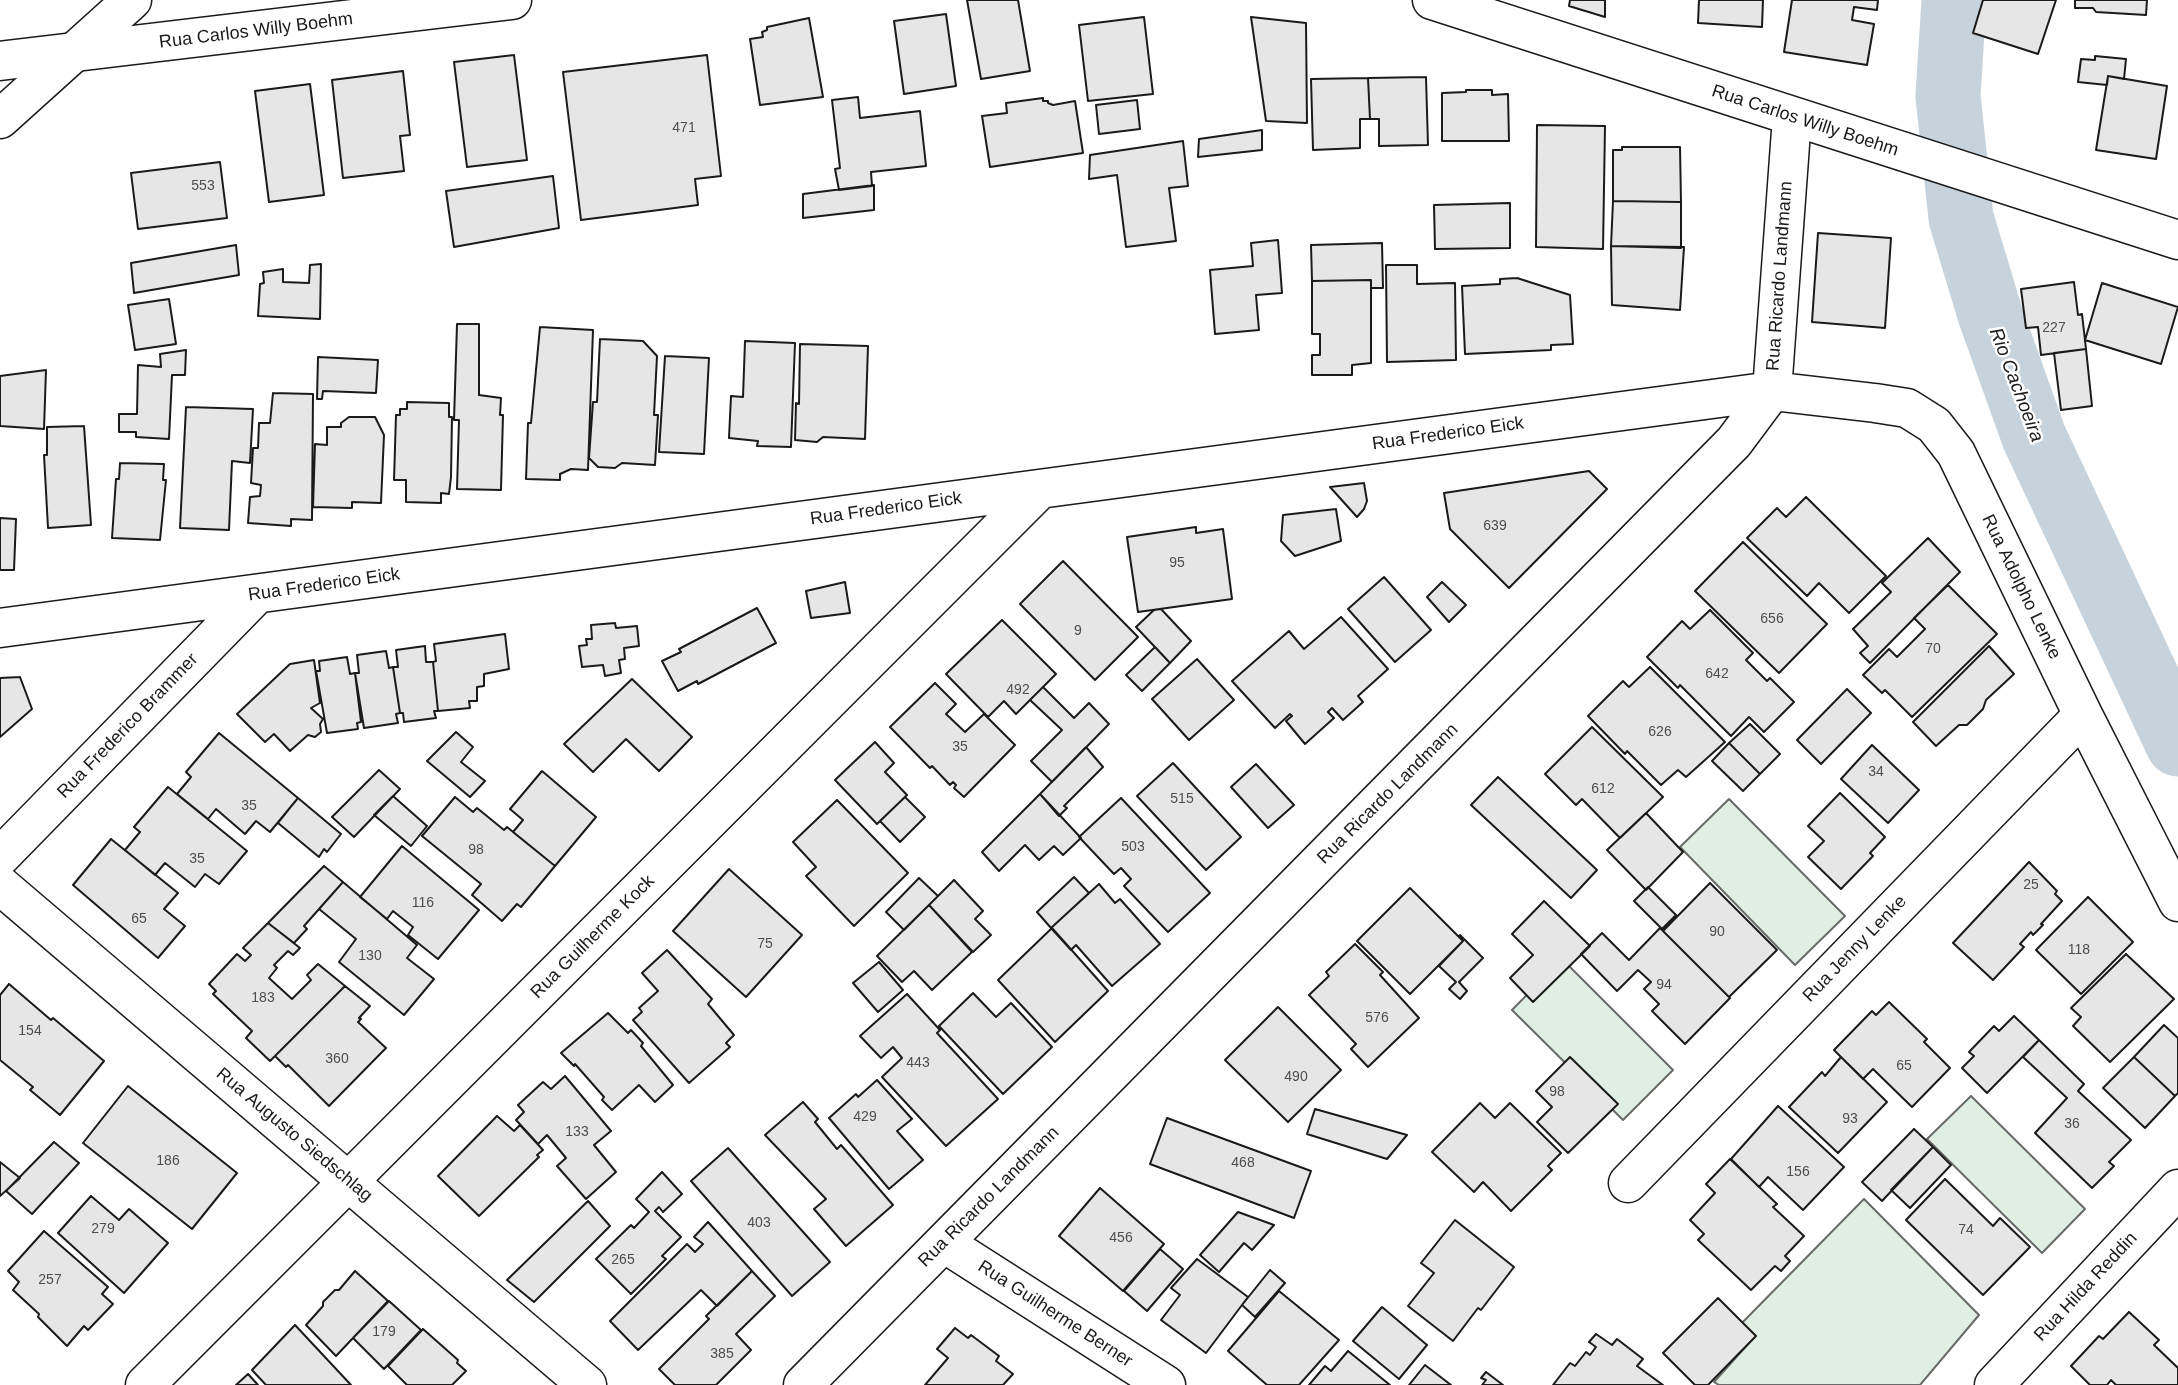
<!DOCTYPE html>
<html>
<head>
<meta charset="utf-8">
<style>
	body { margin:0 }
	canvas { display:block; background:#fff }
</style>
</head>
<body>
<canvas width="2178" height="1385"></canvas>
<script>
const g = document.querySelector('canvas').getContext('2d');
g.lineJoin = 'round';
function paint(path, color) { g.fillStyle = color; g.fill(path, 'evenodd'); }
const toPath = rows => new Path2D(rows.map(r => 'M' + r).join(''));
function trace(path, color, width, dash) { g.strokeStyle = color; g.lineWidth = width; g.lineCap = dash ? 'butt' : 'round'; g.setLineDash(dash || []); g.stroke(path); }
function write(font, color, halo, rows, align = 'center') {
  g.font = font + ' Helvetica,sans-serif'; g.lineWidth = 5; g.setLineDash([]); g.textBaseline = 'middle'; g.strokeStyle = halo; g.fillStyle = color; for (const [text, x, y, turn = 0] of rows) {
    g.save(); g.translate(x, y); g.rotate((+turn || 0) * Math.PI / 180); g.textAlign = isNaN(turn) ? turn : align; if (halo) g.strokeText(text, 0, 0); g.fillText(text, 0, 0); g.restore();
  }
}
const green = toPath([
	[1729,799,1845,916,1795,965,1680,847,1729,799],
	[1562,959,1673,1070,1623,1120,1512,1010,1562,959],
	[1971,1096,2085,1209,2042,1253,1927,1139,1971,1096],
	[1864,1199,1979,1315,1920,1385,1719,1385,1714,1382,1749,1343,1735,1330,1864,1199]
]);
paint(green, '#e0efe3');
trace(green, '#6a6a6a', 2);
trace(toPath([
	[1954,0,1948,96,1961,218,1990,314,2034,437,2178,744]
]), '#c6d2dc', 65);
const building = toPath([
	[967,0,1018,0,1030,71,981,79,967,0],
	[1570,0,1605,0,1605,17,1569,6,1570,0],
	[1699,0,1763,0,1762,27,1698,23,1699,0],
	[1792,0,1878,0,1877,10,1854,7,1852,20,1874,24,1867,65,1784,52,1792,0],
	[1983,0,2056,0,2038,54,1973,33,1983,0],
	[2075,0,2147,0,2146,15,2096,12,2093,8,2075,8,2075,0],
	[946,14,956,86,904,94,894,21,946,14],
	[1144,17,1153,94,1088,101,1079,25,1144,17],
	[1251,17,1306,23,1307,123,1266,121,1251,17],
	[809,18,823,97,760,105,750,39,763,37,762,32,767,30,767,27,809,18],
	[514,55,527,160,467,167,454,62,514,55],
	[707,55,721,176,695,179,698,205,581,220,563,72,707,55],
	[2095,56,2126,59,2124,79,2108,76,2107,85,2078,82,2081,59,2095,60,2095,56],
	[403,71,410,135,400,136,404,171,343,178,332,80,403,71],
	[2108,76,2167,86,2156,159,2096,150,2108,76],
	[1426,77,1428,145,1379,146,1379,119,1370,119,1368,78,1426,77],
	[1368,78,1370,119,1360,119,1360,148,1313,150,1311,79,1368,78],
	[310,84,324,195,269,202,255,91,310,84],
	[1466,90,1492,90,1492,95,1508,94,1509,141,1442,141,1442,93,1466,92,1466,90],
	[858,97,860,118,920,111,926,166,871,172,872,186,839,190,835,169,840,168,832,100,858,97],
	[1043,98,1043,101,1048,101,1048,103,1053,105,1075,101,1083,153,990,167,982,116,1007,113,1006,103,1043,98],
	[1137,100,1140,129,1099,134,1096,105,1137,100],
	[1537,125,1605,126,1603,249,1536,247,1537,125],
	[1262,130,1262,150,1198,157,1199,139,1262,130],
	[1183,141,1188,186,1169,188,1176,241,1126,247,1117,175,1089,179,1090,155,1183,141],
	[1622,147,1680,147,1681,202,1613,201,1613,150,1622,150,1622,147],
	[220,162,227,218,138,229,131,173,220,162],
	[553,176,559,228,454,247,446,191,553,176],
	[874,185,874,210,803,218,803,194,874,185],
	[1613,201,1681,202,1681,248,1611,246,1613,201],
	[1510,203,1510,248,1435,249,1434,205,1510,203],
	[1818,233,1891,238,1885,328,1812,322,1818,233],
	[1278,240,1282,293,1256,295,1259,330,1215,334,1210,270,1253,266,1251,243,1278,240],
	[1382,243,1383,288,1371,288,1371,280,1312,281,1311,245,1382,243],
	[236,245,239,275,134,293,131,263,236,245],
	[1611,246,1684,247,1680,310,1612,305,1611,246],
	[321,264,320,319,258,316,260,284,264,283,263,272,283,269,283,282,309,283,310,265,321,264],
	[1386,265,1417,265,1417,284,1455,283,1456,360,1387,362,1386,265],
	[1517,278,1570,295,1573,344,1551,345,1551,350,1465,354,1462,286,1500,284,1500,279,1517,278],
	[1371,280,1371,363,1352,365,1352,375,1312,375,1312,355,1320,355,1320,334,1312,334,1312,281,1371,280],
	[2074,282,2078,315,2082,314,2086,349,2041,355,2038,327,2026,328,2021,289,2074,282],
	[2102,283,2178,307,2161,364,2085,340,2102,283],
	[169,299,176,344,135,350,128,305,169,299],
	[457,324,479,324,479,395,501,398,500,415,503,415,501,490,457,489,459,420,454,420,457,324],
	[540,327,593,330,588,470,571,469,560,474,560,480,526,479,528,423,531,423,540,327],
	[600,339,643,341,657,356,654,415,658,415,655,465,622,463,615,468,598,467,589,458,593,402,597,402,600,339],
	[745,341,795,343,791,447,757,446,758,441,729,438,731,396,743,397,745,341],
	[800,344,868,346,865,439,823,437,817,442,795,440,796,403,799,404,800,344],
	[2086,349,2092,406,2061,410,2054,353,2086,349],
	[186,350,185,375,172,375,169,439,136,437,136,432,119,432,119,414,137,414,138,365,161,367,160,354,186,350],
	[665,356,709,358,704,454,659,452,665,356],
	[318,357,378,360,376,393,323,391,322,399,317,399,318,357],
	[46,370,44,429,0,426,0,376,46,370],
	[273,393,313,394,312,520,291,519,291,526,248,523,250,497,260,496,261,485,251,483,253,448,258,448,259,423,270,423,273,393],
	[407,402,449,403,449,417,452,417,451,477,449,494,441,493,441,503,406,502,406,480,394,480,396,415,400,415,400,409,407,409,407,402],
	[186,407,253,409,250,463,232,461,229,530,180,528,186,407],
	[349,417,375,417,384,435,381,503,352,502,352,508,313,507,315,444,327,445,327,427,341,427,341,423,349,417],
	[84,426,91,525,48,528,44,455,47,455,47,427,84,426],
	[120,463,164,464,163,480,166,480,160,540,112,538,116,479,119,479,120,463],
	[1589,471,1607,489,1509,588,1450,529,1444,493,1589,471],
	[1364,483,1367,501,1364,509,1357,517,1330,487,1364,483],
	[1806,497,1886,576,1849,613,1819,583,1807,596,1747,538,1777,508,1786,517,1806,497],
	[1336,509,1341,541,1295,556,1281,541,1283,515,1336,509],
	[0,518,16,519,14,570,0,570,0,518],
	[1196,527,1196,533,1223,529,1232,599,1138,612,1127,537,1196,527],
	[1928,538,1960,572,1870,663,1860,653,1868,646,1853,629,1891,592,1882,583,1928,538],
	[1743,542,1827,624,1779,673,1695,591,1743,542],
	[1063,561,1138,637,1095,680,1020,604,1063,561],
	[1384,577,1431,630,1395,662,1348,609,1384,577],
	[845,582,850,613,811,618,806,591,845,582],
	[1442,582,1466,605,1449,622,1427,597,1442,582],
	[1948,585,1997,634,1912,717,1885,690,1882,693,1863,675,1889,649,1897,657,1925,629,1914,618,1948,585],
	[757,608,776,643,698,684,697,681,678,691,662,661,681,652,679,649,757,608],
	[1161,609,1191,641,1170,663,1136,627,1154,610,1161,609],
	[1710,610,1753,653,1746,660,1767,681,1770,678,1794,702,1764,732,1749,717,1731,736,1680,685,1678,688,1647,657,1682,621,1690,629,1710,610],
	[1341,617,1388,669,1358,696,1363,702,1343,720,1332,708,1328,712,1334,718,1305,744,1286,721,1292,716,1290,714,1275,728,1232,681,1289,631,1304,649,1341,617],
	[1002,620,1056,674,1016,714,1004,701,988,717,946,674,1002,620],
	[615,623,616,628,637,626,639,646,624,648,625,659,619,660,621,673,605,676,603,665,582,667,579,646,587,645,586,639,592,639,591,625,615,623],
	[505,634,509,669,484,674,484,686,477,687,477,701,469,701,470,708,438,711,433,662,436,661,434,644,505,634],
	[425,646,426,662,433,662,438,711,434,711,436,718,404,722,403,713,400,713,393,667,398,667,396,650,425,646],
	[1989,646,2014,674,1986,700,1983,709,1967,725,1959,725,1936,746,1913,722,1989,646],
	[1155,647,1170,663,1142,691,1126,675,1155,647],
	[386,651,389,668,393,667,400,713,396,714,398,723,364,728,355,673,359,673,357,655,386,651],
	[347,657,350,674,355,673,361,722,357,723,358,729,327,733,316,671,320,671,319,661,347,657],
	[1197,659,1234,700,1189,740,1152,699,1197,659],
	[314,660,320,703,311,708,323,719,320,724,321,732,315,737,308,735,290,751,274,734,265,742,237,714,290,664,314,660],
	[1650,667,1725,742,1686,777,1678,770,1661,785,1627,751,1625,754,1588,716,1623,681,1629,687,1650,667],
	[20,677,32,709,0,737,0,678,20,677],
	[632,679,692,737,659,771,626,739,593,772,564,744,632,679],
	[935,683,956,704,946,714,965,732,984,714,1015,745,964,797,954,788,956,785,953,782,950,785,932,766,930,768,890,727,935,683],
	[1043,687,1074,718,1089,703,1109,724,1052,782,1031,761,1062,730,1030,700,1043,687],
	[1847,689,1871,713,1821,764,1797,740,1847,689],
	[1750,724,1780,754,1760,774,1729,743,1750,724],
	[1592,727,1663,797,1620,838,1582,799,1576,805,1545,774,1592,727],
	[456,732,473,747,461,762,485,781,470,797,427,761,456,732],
	[219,733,298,798,270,832,256,821,245,834,216,809,208,819,177,794,191,777,186,772,219,733],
	[875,742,894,763,885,772,907,795,877,824,835,780,875,742],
	[1729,743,1760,774,1743,791,1712,761,1729,743],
	[1872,745,1919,790,1888,823,1841,779,1872,745],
	[1086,747,1103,767,1064,806,1067,808,1059,816,1040,794,1086,747],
	[1173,763,1241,837,1206,870,1137,796,1173,763],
	[1256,764,1294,805,1268,828,1231,787,1256,764],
	[379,770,400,789,354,837,332,817,379,770],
	[542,771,596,817,555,866,513,832,523,820,510,809,542,771],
	[1498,777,1597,870,1571,898,1471,805,1498,777],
	[168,787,247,851,219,884,205,874,195,887,165,863,155,875,125,850,140,832,134,827,168,787],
	[1840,793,1885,837,1870,853,1873,856,1841,889,1808,857,1824,841,1808,826,1840,793],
	[1040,794,1081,838,1063,855,1054,846,1039,860,1025,845,999,871,982,852,1040,794],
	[393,796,427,826,411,846,374,815,393,796],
	[455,797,473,812,477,808,504,830,507,827,555,866,521,907,517,904,502,921,472,895,481,884,422,836,455,797],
	[905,797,925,817,900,842,880,821,905,797],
	[298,798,341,834,327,852,324,849,319,857,278,823,298,798],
	[1121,798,1210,893,1168,932,1124,886,1131,879,1121,868,1114,874,1079,837,1121,798],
	[837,800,908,873,854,926,806,876,816,867,793,842,837,800],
	[1646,813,1683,852,1646,890,1607,850,1646,813],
	[111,839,178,893,164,909,185,926,158,958,73,885,111,839],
	[402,846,479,910,438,959,408,935,413,927,393,911,387,919,360,897,402,846],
	[2029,862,2057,891,2055,894,2062,901,2041,924,2043,925,2033,935,2031,932,2020,944,2024,947,1993,980,1953,943,2029,862],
	[324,866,343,882,304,926,307,929,294,943,268,923,324,866],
	[729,869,802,935,746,997,673,931,729,869],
	[1074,877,1089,893,1051,928,1037,912,1074,877],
	[919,878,938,896,904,930,886,912,919,878],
	[954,880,983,911,975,919,991,935,973,952,929,905,954,880],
	[343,882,417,945,407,958,434,979,404,1015,339,962,356,939,319,909,343,882],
	[1710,883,1777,950,1729,997,1663,931,1710,883],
	[1099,884,1115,903,1120,899,1160,944,1112,986,1076,945,1071,950,1051,928,1099,884],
	[1648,887,1676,915,1662,929,1634,901,1648,887],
	[1410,888,1463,941,1410,994,1357,941,1410,888],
	[2088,897,2133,942,2081,994,2036,950,2088,897],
	[1544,901,1590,946,1533,1002,1510,978,1533,955,1512,934,1544,901],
	[929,905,972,952,932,990,914,971,902,982,877,956,929,905],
	[268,923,300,948,293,955,288,951,274,965,277,968,269,978,292,999,311,980,307,975,318,964,345,986,270,1061,246,1038,252,1031,213,994,216,991,209,984,237,954,245,961,251,955,243,948,268,923],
	[1052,928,1108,991,1055,1042,998,980,1052,928],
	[1660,928,1730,998,1685,1044,1652,1011,1659,1004,1644,989,1651,982,1638,970,1617,991,1581,954,1602,933,1629,960,1660,928],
	[1460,935,1483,958,1459,982,1467,991,1460,999,1449,989,1456,982,1439,966,1463,941,1459,936,1460,935],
	[1355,944,1383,972,1380,975,1419,1018,1368,1067,1351,1049,1356,1044,1309,995,1329,976,1326,972,1355,944],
	[667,950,712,999,708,1004,734,1035,726,1043,730,1047,689,1083,633,1020,642,1012,639,1008,658,991,642,973,667,950],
	[2126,954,2174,999,2110,1062,2073,1026,2081,1017,2071,1008,2126,954],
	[879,962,903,990,878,1012,853,983,879,962],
	[9,984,51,1020,53,1018,104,1061,60,1115,30,1090,33,1087,0,1060,0,995,9,984],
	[345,986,370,1006,359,1018,361,1019,358,1022,386,1048,329,1106,288,1065,286,1067,275,1056,345,986],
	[973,993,996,1017,1011,1003,1052,1047,1003,1094,939,1026,973,993],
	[907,994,940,1030,937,1033,998,1099,946,1146,882,1077,902,1058,893,1047,881,1058,860,1036,907,994],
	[1889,1002,1927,1039,1924,1042,1950,1068,1912,1107,1873,1069,1863,1079,1834,1050,1872,1011,1876,1015,1889,1002],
	[1278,1007,1341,1070,1288,1122,1225,1060,1278,1007],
	[608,1013,628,1033,631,1030,643,1043,641,1046,673,1085,655,1102,639,1085,612,1110,602,1100,604,1097,575,1064,574,1066,561,1053,608,1013],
	[2014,1016,2039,1040,1987,1093,1962,1068,1974,1056,1969,1052,1994,1026,1999,1031,2014,1016],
	[2164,1025,2178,1038,2178,1093,2175,1096,2134,1057,2164,1025],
	[2039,1040,2084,1084,2078,1091,2131,1140,2109,1162,2114,1166,2092,1188,2035,1133,2067,1098,2023,1057,2039,1040],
	[1570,1057,1618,1104,1568,1153,1537,1122,1552,1107,1536,1091,1570,1057],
	[1841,1057,1887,1102,1838,1153,1789,1107,1822,1072,1825,1076,1841,1057],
	[2134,1057,2175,1096,2145,1128,2103,1088,2134,1057],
	[565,1076,611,1131,594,1145,616,1172,586,1199,557,1166,566,1158,547,1135,538,1144,516,1120,524,1112,518,1105,543,1082,551,1089,565,1076],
	[877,1080,912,1119,897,1131,923,1160,889,1189,829,1118,856,1094,858,1097,877,1080],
	[128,1086,237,1173,192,1229,83,1143,128,1086],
	[803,1102,818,1119,815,1122,837,1149,841,1145,893,1205,846,1246,814,1209,826,1199,765,1135,803,1102],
	[1480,1103,1495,1118,1510,1103,1561,1153,1548,1166,1552,1170,1511,1211,1483,1182,1474,1192,1432,1152,1480,1103],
	[1778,1106,1844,1167,1803,1210,1768,1177,1759,1187,1731,1159,1778,1106],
	[1315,1109,1407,1135,1387,1159,1307,1134,1315,1109],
	[497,1116,514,1131,520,1125,543,1150,537,1155,539,1157,479,1216,438,1176,497,1116],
	[1167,1118,1311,1171,1294,1218,1150,1164,1167,1118],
	[1914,1129,1933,1147,1882,1201,1862,1182,1914,1129],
	[54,1142,79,1163,32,1214,6,1191,54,1142],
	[1933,1147,1951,1165,1910,1208,1891,1190,1933,1147],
	[728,1148,830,1262,792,1296,691,1181,728,1148],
	[1730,1159,1777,1204,1773,1207,1804,1236,1785,1256,1790,1261,1781,1271,1775,1266,1751,1290,1698,1240,1704,1234,1690,1220,1715,1193,1706,1184,1730,1159],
	[0,1162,20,1178,0,1196,0,1162],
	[662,1172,682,1194,663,1212,659,1207,655,1211,681,1237,662,1256,666,1259,631,1294,596,1259,631,1225,634,1228,649,1212,636,1199,662,1172],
	[1945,1179,1993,1226,2000,1218,2030,1247,1983,1295,1906,1220,1945,1179],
	[1100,1188,1164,1244,1123,1291,1059,1236,1100,1188],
	[91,1196,119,1220,129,1209,168,1243,124,1293,58,1233,91,1196],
	[588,1201,610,1226,534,1302,507,1280,588,1201],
	[1238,1212,1274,1225,1252,1250,1244,1243,1219,1272,1200,1255,1238,1212],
	[1455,1220,1514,1267,1481,1310,1478,1308,1453,1341,1408,1306,1434,1273,1421,1263,1455,1220],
	[708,1222,752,1271,717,1306,701,1290,638,1350,610,1321,687,1244,695,1252,703,1244,694,1237,708,1222],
	[44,1231,108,1287,102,1294,113,1304,88,1330,84,1326,67,1346,38,1317,39,1314,13,1290,19,1282,8,1271,44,1231],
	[1160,1249,1183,1269,1147,1311,1124,1291,1160,1249],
	[1197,1259,1248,1297,1206,1353,1161,1320,1180,1295,1171,1288,1197,1259],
	[1270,1270,1285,1283,1255,1317,1242,1305,1270,1270],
	[355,1271,388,1301,336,1356,306,1325,323,1306,323,1302,335,1290,339,1290,355,1271],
	[752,1271,775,1296,736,1334,751,1350,716,1385,675,1385,659,1369,709,1319,706,1316,752,1271],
	[1279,1291,1339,1340,1299,1385,1267,1385,1228,1351,1279,1291],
	[1718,1298,1756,1336,1708,1385,1695,1385,1663,1353,1718,1298],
	[389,1301,421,1330,384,1369,353,1338,389,1301],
	[1382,1307,1427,1345,1399,1379,1353,1341,1382,1307],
	[2129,1312,2159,1340,2154,1345,2178,1368,2178,1385,2116,1385,2111,1380,2107,1385,2090,1385,2071,1366,2099,1336,2103,1339,2129,1312],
	[295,1325,351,1385,266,1385,252,1370,295,1325],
	[955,1328,968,1338,971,1335,999,1356,996,1361,1013,1374,1003,1385,925,1385,948,1358,937,1349,955,1328],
	[423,1329,458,1360,457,1363,466,1371,452,1385,407,1385,388,1366,423,1329],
	[1596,1334,1612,1345,1617,1339,1643,1359,1637,1366,1663,1385,1553,1385,1570,1363,1575,1366,1586,1352,1590,1355,1596,1347,1589,1342,1596,1334],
	[1348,1351,1390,1385,1309,1385,1325,1366,1331,1371,1348,1351],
	[1425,1365,1451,1385,1409,1385,1425,1365],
	[1486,1372,1503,1385,1482,1385,1486,1380,1481,1378,1486,1372],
	[248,1374,258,1385,236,1385,248,1374]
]);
paint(building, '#e6e6e6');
trace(building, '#1a1a1a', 2);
const minor = toPath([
	[1432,0,2178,240],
	[0,61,512,0],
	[0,628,1772,391,1875,403,1907,408,1934,425,1956,453,2083,715,2178,902],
	[0,857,257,594],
	[0,885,587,1385],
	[1628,1183,2083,715],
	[944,1243,1166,1385],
	[145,1385,1040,489],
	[803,1385,1734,442,1772,391,1792,117],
	[1994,1385,2178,1189]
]);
const major = toPath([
	[0,119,132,0]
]);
trace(minor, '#1a1a1a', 41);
trace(major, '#1a1a1a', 41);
trace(minor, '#fff', 38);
trace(major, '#fff', 38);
write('14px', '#4d4d4d', null, [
	["471",684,128],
	["553",203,186],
	["227",2054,328],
	["639",1495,526],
	["95",1177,563],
	["656",1772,619],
	["9",1078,631],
	["70",1933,649],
	["642",1717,674],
	["492",1018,690],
	["626",1660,732],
	["35",960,747],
	["34",1876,772],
	["612",1603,789],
	["515",1182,799],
	["35",249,806],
	["503",1133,847],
	["98",476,850],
	["35",197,859],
	["25",2031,885],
	["116",423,903],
	["65",139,919],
	["90",1717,932],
	["75",765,944],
	["118",2079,950],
	["130",370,956],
	["94",1664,985],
	["183",263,998],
	["576",1377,1018],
	["154",30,1031],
	["360",337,1059],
	["443",918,1063],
	["65",1904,1066],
	["490",1296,1077],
	["98",1557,1092],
	["429",865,1117],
	["93",1850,1119],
	["36",2072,1124],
	["133",577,1132],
	["186",168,1161],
	["468",1243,1163],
	["156",1798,1172],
	["403",759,1223],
	["279",103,1229],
	["74",1966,1230],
	["456",1121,1238],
	["265",623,1260],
	["257",50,1280],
	["179",384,1332],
	["385",722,1354]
]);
write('18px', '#1a1a1a', '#fff', [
	["Rua Carlos Willy Boehm",256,31,-7],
	["Rua Carlos Willy Boehm",1805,121,18],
	["Rua Ricardo Landmann",1780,276,-86],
	["Rua Frederico Eick",1448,434,-8],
	["Rua Frederico Eick",886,509,-8],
	["Rua Frederico Eick",324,585,-8],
	["Rua Adolpho Lenke",2021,587,64],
	["Rua Frederico Brammer",128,726,-46],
	["Rua Ricardo Landmann",1388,794,-45],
	["Rua Guilherme Kock",593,937,-45],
	["Rua Jenny Lenke",1855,949,-46],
	["Rua Augusto Siedschlag",294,1135,40],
	["Rua Ricardo Landmann",989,1197,-45],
	["Rua Hilda Reddin",2086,1287,-47],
	["Rua Guilherme Berner",1055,1314,33]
]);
write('italic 19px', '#1a1a1a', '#fff', [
	["Rio Cachoeira",2016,385,69]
]);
</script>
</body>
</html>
